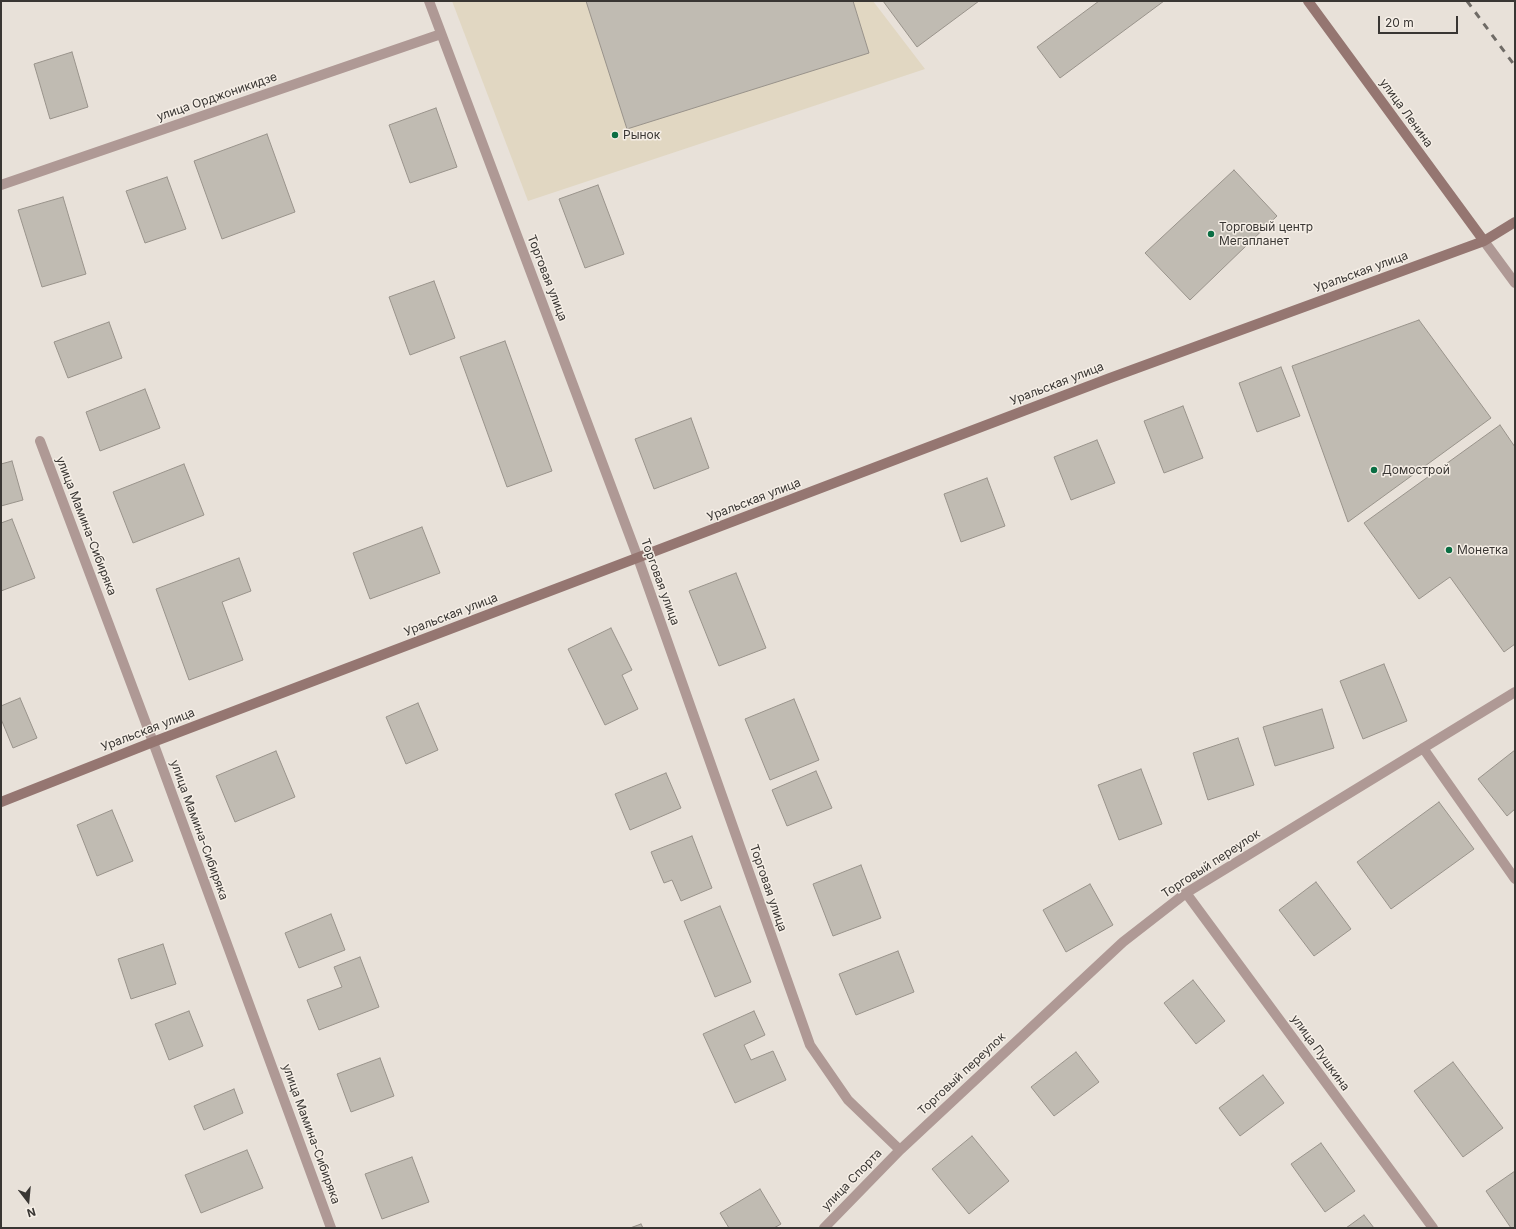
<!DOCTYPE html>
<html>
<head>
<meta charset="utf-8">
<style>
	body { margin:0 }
	#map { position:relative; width:1516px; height:1229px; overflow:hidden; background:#e8e1d9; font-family:Inter,sans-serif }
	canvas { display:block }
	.frame { position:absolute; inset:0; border:2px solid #393633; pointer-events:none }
	.north { position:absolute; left:8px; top:1181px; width:40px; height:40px; -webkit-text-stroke:3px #f5eee6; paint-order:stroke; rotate:164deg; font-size:11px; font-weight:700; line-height:16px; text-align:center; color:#393633 }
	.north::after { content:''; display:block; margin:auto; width:14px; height:18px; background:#393633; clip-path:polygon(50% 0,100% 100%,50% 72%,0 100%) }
	.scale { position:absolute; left:1378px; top:16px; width:80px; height:18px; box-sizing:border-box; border:2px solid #393633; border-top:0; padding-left:5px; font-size:12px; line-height:14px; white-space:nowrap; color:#393633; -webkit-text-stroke:3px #f5eee6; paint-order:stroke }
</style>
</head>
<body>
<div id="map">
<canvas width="1516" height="1229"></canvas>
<div class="frame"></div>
<div class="north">N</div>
<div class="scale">20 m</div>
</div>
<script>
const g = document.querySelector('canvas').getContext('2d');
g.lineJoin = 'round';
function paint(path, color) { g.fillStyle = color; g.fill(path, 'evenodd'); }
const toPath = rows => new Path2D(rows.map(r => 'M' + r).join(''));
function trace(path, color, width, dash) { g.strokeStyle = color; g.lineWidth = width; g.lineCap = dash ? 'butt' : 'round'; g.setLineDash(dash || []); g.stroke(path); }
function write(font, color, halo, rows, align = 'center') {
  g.font = font + ' Inter,sans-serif'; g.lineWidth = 3; g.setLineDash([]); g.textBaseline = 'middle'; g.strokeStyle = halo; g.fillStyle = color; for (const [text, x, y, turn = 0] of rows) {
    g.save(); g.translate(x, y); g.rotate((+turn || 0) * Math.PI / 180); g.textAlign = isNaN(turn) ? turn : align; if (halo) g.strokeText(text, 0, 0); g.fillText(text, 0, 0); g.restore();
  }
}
paint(toPath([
	[452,1,873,1,925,69,528,201]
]), '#e1d7c2');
const building = toPath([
	[586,1,853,1,869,53,627,129,586,1],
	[883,1,979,1,917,47,883,1],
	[1099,1,1164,1,1060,78,1037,47,1099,1],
	[72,52,88,107,50,119,34,64,72,52],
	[436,108,457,167,410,183,389,125,436,108],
	[267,134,295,212,222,239,194,161,267,134],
	[1234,170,1277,216,1190,300,1145,253,1234,170],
	[167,177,186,229,145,243,126,191,167,177],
	[598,185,624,254,585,268,559,199,598,185],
	[63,197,86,274,42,287,18,210,63,197],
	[434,281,455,338,410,355,389,297,434,281],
	[1419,320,1491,418,1348,522,1292,366,1419,320],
	[109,322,122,358,68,378,54,342,109,322],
	[505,341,552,471,507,487,460,357,505,341],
	[1281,367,1300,416,1257,432,1239,383,1281,367],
	[145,389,160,428,100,451,86,412,145,389],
	[1183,406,1203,458,1164,473,1144,421,1183,406],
	[691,418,709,468,654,489,635,439,691,418],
	[1500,425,1515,447,1515,644,1504,652,1450,577,1419,599,1364,523,1500,425],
	[1097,440,1115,483,1071,500,1054,457,1097,440],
	[12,461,23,500,1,506,1,464,12,461],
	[184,464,204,515,133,543,113,492,184,464],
	[987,478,1005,526,961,542,944,494,987,478],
	[12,519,35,578,1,591,1,523,12,519],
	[422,527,440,573,370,599,353,553,422,527],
	[239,558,251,591,222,602,243,660,189,680,156,589,239,558],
	[736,573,766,648,719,666,689,591,736,573],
	[611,628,632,670,622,675,638,709,605,725,568,649,611,628],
	[1384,664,1407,721,1363,739,1340,681,1384,664],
	[20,698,37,738,13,748,1,719,1,706,20,698],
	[794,699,819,760,770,780,745,719,794,699],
	[418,703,438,750,406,764,386,717,418,703],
	[1322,709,1334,748,1275,766,1263,727,1322,709],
	[1238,738,1254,785,1208,800,1193,753,1238,738],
	[1515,750,1515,809,1507,816,1478,779,1515,750],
	[276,751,295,797,235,822,216,776,276,751],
	[1141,769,1162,824,1119,840,1098,785,1141,769],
	[816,771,832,808,787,826,772,790,816,771],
	[666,773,681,808,630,830,615,794,666,773],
	[1439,802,1474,849,1391,909,1357,862,1439,802],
	[112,810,133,861,97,876,77,825,112,810],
	[692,836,712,888,681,901,672,880,664,883,651,852,692,836],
	[861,865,881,918,833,936,813,884,861,865],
	[1316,882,1351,929,1314,956,1279,910,1316,882],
	[1090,884,1113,925,1066,952,1043,910,1090,884],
	[720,906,751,982,715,997,684,921,720,906],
	[331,914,345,950,299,968,285,933,331,914],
	[163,944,176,984,131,999,118,959,163,944],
	[898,951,914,992,856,1015,839,974,898,951],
	[360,957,379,1007,319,1030,307,1000,342,987,334,967,360,957],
	[1193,980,1225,1021,1196,1044,1164,1003,1193,980],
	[189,1011,203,1046,169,1060,155,1024,189,1011],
	[754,1011,765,1035,744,1045,751,1060,773,1051,786,1080,735,1103,703,1034,754,1011],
	[1076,1052,1099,1082,1054,1116,1031,1087,1076,1052],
	[380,1058,394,1096,351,1112,337,1074,380,1058],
	[1453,1062,1503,1128,1463,1157,1414,1091,1453,1062],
	[1263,1075,1284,1103,1240,1136,1219,1108,1263,1075],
	[234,1089,243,1113,204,1130,194,1106,234,1089],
	[972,1136,1009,1181,969,1214,932,1169,972,1136],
	[1321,1143,1355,1191,1325,1212,1291,1164,1321,1143],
	[247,1150,263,1188,201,1213,185,1175,247,1150],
	[412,1157,429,1202,382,1219,365,1174,412,1157],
	[1515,1171,1515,1228,1511,1228,1486,1191,1515,1171],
	[760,1189,781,1224,774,1228,729,1228,720,1213,760,1189],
	[1364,1215,1374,1228,1346,1228,1364,1215],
	[641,1224,643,1228,630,1228,641,1224]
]);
paint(building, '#c0bbb2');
trace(building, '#99938b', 1);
trace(toPath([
	[429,1,638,558,810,1045,848,1100,900,1150],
	[1,185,441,34],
	[1484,241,1515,283],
	[40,441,153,742,331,1228],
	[1423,748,1515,879],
	[1186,893,1433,1228],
	[824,1228,900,1150,1123,942,1186,893,1515,692]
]), '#af9995', 10);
trace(toPath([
	[1308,1,1484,241],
	[1,802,153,742,1110,378,1484,241,1515,222]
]), '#957671', 10);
trace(toPath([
	[1467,1,1515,66]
]), '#6f6b66', 3, [7, 7]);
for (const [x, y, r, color] of [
	[615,135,4,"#0a6e44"],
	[1211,234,4,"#0a6e44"],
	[1374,470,4,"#0a6e44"],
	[1449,550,4,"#0a6e44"]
]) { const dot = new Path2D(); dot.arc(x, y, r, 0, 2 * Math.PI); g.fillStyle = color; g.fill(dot); trace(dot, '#f5eee6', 1.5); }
write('12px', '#393633', '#f5eee6', [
	["улица Орджоникидзе",217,97,-19],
	["улица Ленина",1406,113,54],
	["Уральская улица",1361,272,-20],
	["Торговая улица",547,278,69],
	["Уральская улица",1057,384,-21],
	["Уральская улица",754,500,-21],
	["улица Мамина-Сибиряка",86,526,69],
	["Торговая улица",660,582,70],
	["Уральская улица",451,615,-21],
	["Уральская улица",148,730,-21],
	["улица Мамина-Сибиряка",199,830,70],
	["Торговый переулок",1211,864,-33],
	["Торговая улица",768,888,71],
	["улица Пушкина",1320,1053,54],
	["Торговый переулок",962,1074,-43],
	["улица Мамина-Сибиряка",311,1134,70],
	["улица Спорта",852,1180,-46]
]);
write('12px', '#393633', '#f5eee6', [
	["Рынок",623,135],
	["Торговый центр",1219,227],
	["Мегапланет",1219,241],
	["Домострой",1382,470],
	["Монетка",1457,550]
], 'left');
</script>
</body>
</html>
